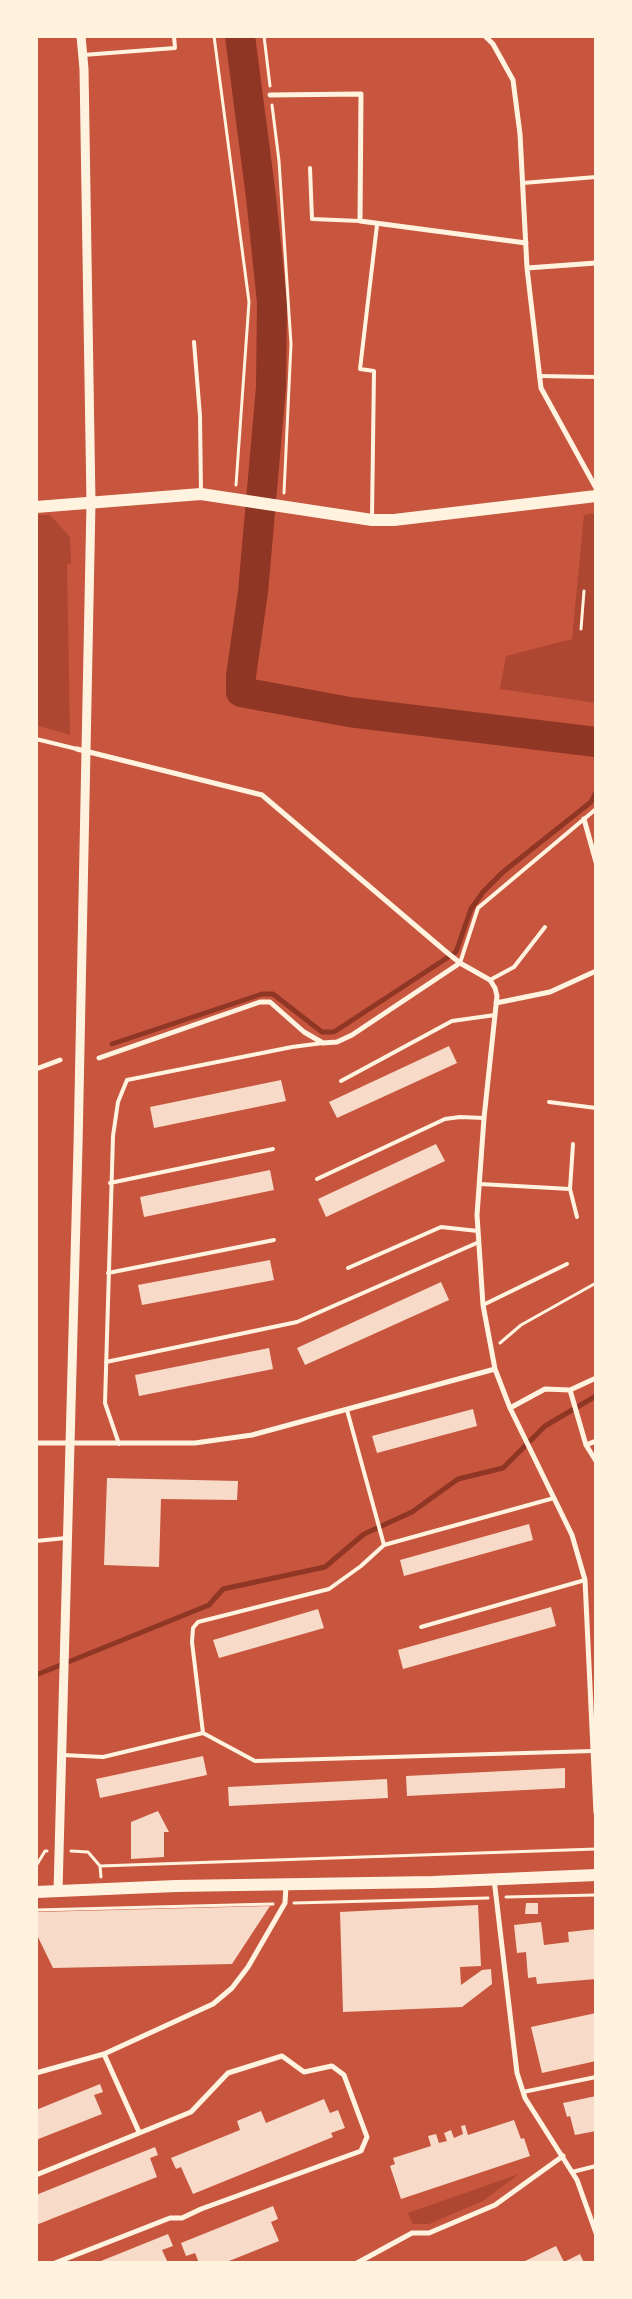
<!DOCTYPE html>
<html>
<head>
<meta charset="utf-8">
<style>
	body { margin:0 }
	#map { position:relative; width:632px; height:2299px; overflow:hidden; background:#c8553d; font-family:Montserrat,sans-serif }
	canvas { display:block }
	.frame { position:absolute; inset:0; border:38px solid #fff3e0; pointer-events:none }
</style>
</head>
<body>
<div id="map">
<canvas width="632" height="2299"></canvas>
<div class="frame"></div>
</div>
<script>
const g = document.querySelector('canvas').getContext('2d');
g.lineJoin = 'round';
function paint(path, color) { g.fillStyle = color; g.fill(path, 'evenodd'); }
const toPath = rows => new Path2D(rows.map(r => 'M' + r).join(''));
function trace(path, color, width, dash) { g.strokeStyle = color; g.lineWidth = width; g.lineCap = dash ? 'butt' : 'round'; g.setLineDash(dash || []); g.stroke(path); }
paint(toPath([
	[596,513,596,703,500,689,506,656,572,639,584,515],
	[36,515,50,515,70,537,71,564,67,564,70,735,36,725],
	[519,2174,483,2201,429,2224,413,2224,408,2213]
]), '#ae4732');
trace(toPath([
	[112,1044,262,994,273,994,322,1032,334,1032,456,952,471,909,483,892,503,872,591,802,596,792],
	[36,1675,209,1605,223,1589,325,1567,364,1534,412,1512,458,1479,503,1468,545,1426,596,1396]
]), '#8f3625', 5);
trace(toPath([
	[240,36,261,197,272,302,271,387,253,592,241,676,241,692,349,712,596,742]
]), '#8f3625', 30);
paint(toPath([
	[449,1046,457,1063,337,1118,329,1102],
	[281,1080,286,1101,154,1128,150,1107],
	[436,1144,445,1161,326,1217,318,1199],
	[270,1170,274,1190,144,1217,140,1197],
	[270,1260,274,1280,142,1305,138,1285],
	[441,1282,449,1300,305,1365,297,1348],
	[269,1348,273,1369,139,1396,135,1375],
	[473,1409,477,1426,377,1453,372,1436],
	[107,1478,238,1481,237,1500,161,1499,159,1567,104,1565],
	[529,1524,533,1540,404,1576,400,1560],
	[551,1607,556,1626,403,1669,398,1650],
	[318,1609,324,1628,219,1658,213,1640],
	[203,1756,207,1775,100,1798,96,1779],
	[565,1768,565,1788,407,1796,406,1776],
	[387,1779,388,1798,229,1806,228,1787],
	[158,1811,169,1832,164,1832,164,1857,131,1859,131,1822],
	[526,1903,538,1903,538,1914,525,1914],
	[478,1905,481,1966,460,1967,461,1985,482,1970,491,1969,492,1984,462,2007,343,2012,340,1912],
	[270,1906,232,1964,53,1968,36,1933,36,1912],
	[541,1922,544,1945,569,1942,568,1932,596,1929,596,1979,537,1984,536,1977,528,1978,526,1952,517,1953,514,1925],
	[596,2013,596,2061,542,2073,531,2027],
	[100,2084,103,2092,94,2095,102,2114,36,2140,36,2110],
	[596,2096,596,2131,575,2135,570,2116,567,2117,563,2103],
	[324,2099,330,2113,338,2110,345,2128,331,2133,333,2137,193,2194,181,2167,176,2169,171,2158,240,2130,237,2121,261,2111,266,2123],
	[514,2120,521,2139,524,2138,530,2156,401,2199,390,2166,395,2164,393,2158,431,2146,428,2136,436,2134,439,2143,447,2141,444,2133,451,2130,454,2138,463,2134,461,2126,465,2125,468,2135],
	[155,2147,158,2155,150,2158,157,2177,36,2225,36,2195],
	[273,2206,278,2219,271,2222,279,2241,224,2263,199,2263,195,2253,186,2256,181,2243],
	[168,2234,173,2246,162,2250,168,2263,96,2263],
	[556,2246,564,2262,580,2254,584,2263,521,2263]
]), '#f7dbc8');
trace(toPath([
	[214,36,249,302,236,485],
	[264,36,270,86],
	[272,105,279,161,291,344,284,493],
	[581,629,584,591],
	[500,1343,521,1325,596,1283],
	[71,1851,88,1852,100,1866],
	[36,1866,45,1851,47,1851],
	[101,1877,100,1866,596,1849],
	[506,1897,596,1895],
	[294,1903,488,1898],
	[36,1910,273,1904]
]), '#fff3e0', 3);
trace(toPath([
	[83,55,175,48,174,36],
	[310,168,312,219,360,221],
	[523,183,596,177],
	[194,342,200,416,201,492],
	[539,376,596,377],
	[372,517,374,371,360,369,377,225],
	[36,739,77,749],
	[460,963,478,908,596,809],
	[490,980,514,967,545,927],
	[341,1081,452,1021,495,1015],
	[549,1102,596,1108],
	[317,1179,445,1119,460,1117,484,1118],
	[110,1183,273,1149],
	[480,1184,570,1189,573,1144],
	[570,1189,577,1217],
	[348,1268,441,1227,478,1231],
	[108,1273,274,1240],
	[483,1305,567,1264],
	[106,1362,297,1322,479,1242],
	[347,1410,384,1545],
	[119,1444,105,1403,113,1136,118,1102,127,1080,292,1047,323,1043],
	[554,1498,384,1545,361,1566,329,1589,198,1622,193,1628,192,1642,203,1733,255,1761,593,1751],
	[36,1541,66,1538],
	[421,1627,585,1580],
	[63,1755,103,1757,203,1733],
	[523,2092,596,2077],
	[572,2172,596,2166]
]), '#fff3e0', 4);
trace(toPath([
	[485,36,493,44,513,80,520,134,527,268,541,388,596,488],
	[270,95,361,94,360,221,526,243],
	[527,268,596,263],
	[77,749,262,795,444,950,460,963,490,980,495,988,497,996,484,1118,477,1215,483,1305,495,1369,510,1408,572,1535,585,1580,596,1813],
	[584,819,596,862],
	[496,1003,550,992,596,971],
	[99,1058,260,1002,270,1002,304,1032,323,1043,337,1042,352,1035,460,963],
	[36,1069,60,1060],
	[570,1390,596,1378],
	[510,1408,545,1389,570,1390,586,1445,596,1461],
	[36,1443,195,1443,252,1435,495,1369],
	[586,1445,596,1441],
	[494,1879,517,2073,525,2098,577,2180,596,2233],
	[104,2054,139,2132],
	[36,2073,104,2054,213,2004,232,1988,248,1967,285,1903,286,1885],
	[36,2175,191,2112,228,2073,282,2056,304,2072,332,2066,344,2075,367,2137,361,2151,201,2209,182,2218,170,2218,55,2263],
	[357,2263,412,2233,429,2233,495,2205,563,2156]
]), '#fff3e0', 5);
trace(toPath([
	[58,1891,78,1146,91,503,84,69,81,36]
]), '#fff3e0', 9);
trace(toPath([
	[36,507,201,494,372,520,394,520,596,496],
	[36,1892,176,1886,433,1882,596,1875]
]), '#fff3e0', 12);
</script>
</body>
</html>
